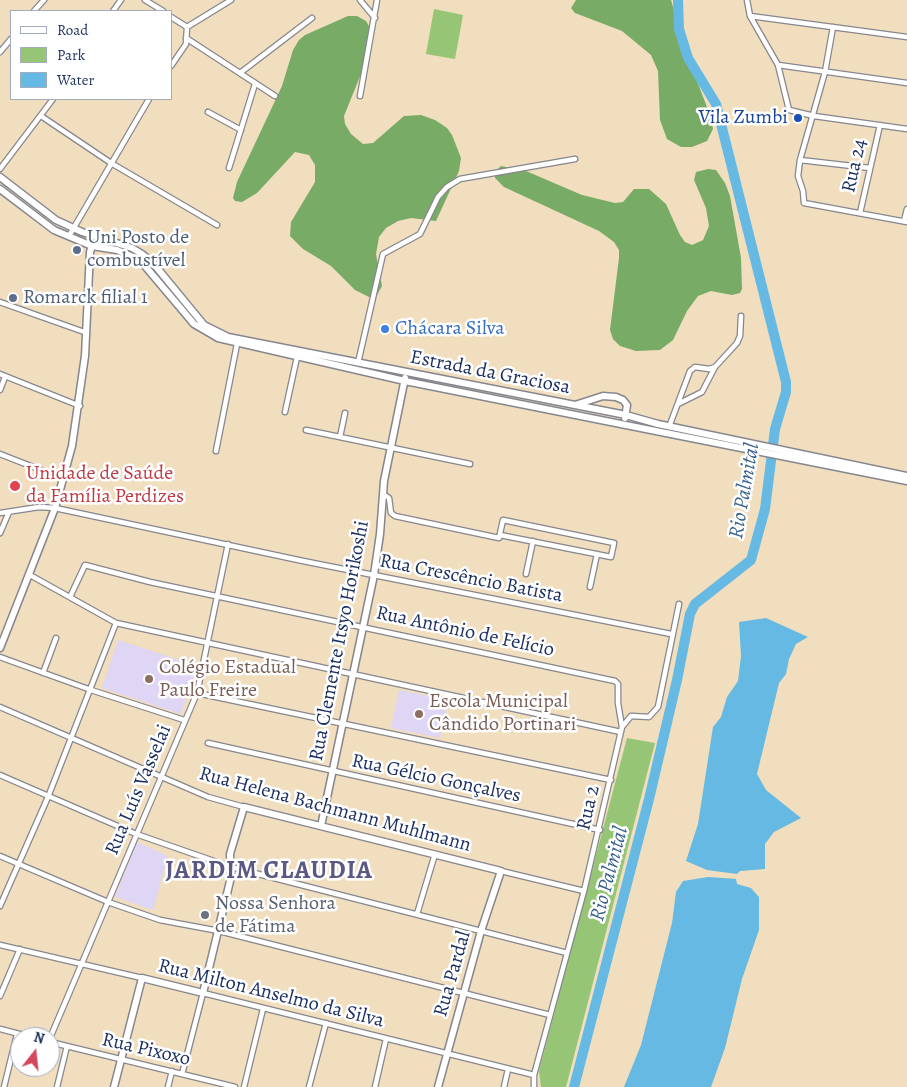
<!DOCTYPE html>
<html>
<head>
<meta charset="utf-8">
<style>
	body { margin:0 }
	#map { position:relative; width:907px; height:1087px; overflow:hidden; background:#f0debe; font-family:Alegreya,serif }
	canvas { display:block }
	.legend { position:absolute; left:10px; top:10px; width:162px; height:90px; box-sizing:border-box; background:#fff; border:1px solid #a4acbf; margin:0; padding:6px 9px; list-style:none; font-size:15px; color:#1b2f5e }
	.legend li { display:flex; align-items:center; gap:10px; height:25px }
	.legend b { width:25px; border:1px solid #a4acbf }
	.north { position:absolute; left:10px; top:1027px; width:50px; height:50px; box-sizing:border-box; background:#fff; border:1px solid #a4acbf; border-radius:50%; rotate:16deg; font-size:14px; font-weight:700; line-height:20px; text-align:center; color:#1b2f5e }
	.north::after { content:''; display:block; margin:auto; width:18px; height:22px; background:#d1495b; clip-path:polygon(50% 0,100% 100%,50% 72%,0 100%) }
</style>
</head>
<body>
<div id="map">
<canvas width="907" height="1087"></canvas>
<ul class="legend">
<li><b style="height:6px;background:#fff"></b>Road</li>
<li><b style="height:14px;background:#96c675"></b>Park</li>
<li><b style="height:14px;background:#66b9e2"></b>Water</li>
</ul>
<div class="north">N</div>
</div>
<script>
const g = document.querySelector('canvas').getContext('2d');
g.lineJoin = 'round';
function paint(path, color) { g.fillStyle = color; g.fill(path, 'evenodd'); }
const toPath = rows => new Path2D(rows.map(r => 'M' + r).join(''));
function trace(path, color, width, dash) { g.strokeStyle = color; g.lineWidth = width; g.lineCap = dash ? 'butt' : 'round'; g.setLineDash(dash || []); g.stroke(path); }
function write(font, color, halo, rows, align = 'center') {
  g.font = font + ' Alegreya,serif'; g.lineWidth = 5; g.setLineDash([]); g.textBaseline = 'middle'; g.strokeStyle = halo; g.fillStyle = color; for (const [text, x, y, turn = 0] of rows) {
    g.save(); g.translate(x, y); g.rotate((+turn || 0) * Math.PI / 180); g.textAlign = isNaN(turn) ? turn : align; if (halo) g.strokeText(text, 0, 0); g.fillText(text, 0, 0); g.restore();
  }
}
paint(toPath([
	[118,640,197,666,181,714,102,688],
	[399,690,448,700,440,738,391,728],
	[137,842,168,856,153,910,115,897]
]), '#dfd5f5');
paint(toPath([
	[434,9,463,15,455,59,426,54],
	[627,738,655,743,566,1087,541,1087,539,1071]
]), '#96c675');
paint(toPath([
	[576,0,671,0,687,55,710,115,713,129,707,141,692,147,681,147,667,139,660,120,658,71,651,55,622,31,575,13,571,8],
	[348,16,357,16,366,21,370,28,365,64,344,116,345,124,351,134,363,144,373,143,404,116,421,115,435,120,447,128,452,135,461,158,459,171,436,221,411,218,398,221,386,228,379,237,376,254,382,286,377,295,369,297,355,290,331,266,303,249,290,236,291,222,315,182,315,165,309,155,295,152,257,193,242,202,235,201,233,198,237,182,282,86,293,50,299,40,305,35],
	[501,166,526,171,582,195,615,203,623,202,634,189,649,189,666,204,680,235,685,242,692,245,703,240,709,226,706,208,694,180,696,172,708,169,716,170,725,183,730,196,741,258,742,289,740,293,732,295,711,291,698,296,687,311,673,340,660,350,636,351,620,346,613,339,610,330,619,258,619,250,614,242,599,231,504,187,495,178,495,172]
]), '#78ab66');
paint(toPath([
	[766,618,808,637,796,644,789,659,786,674,779,683,757,774,766,790,801,818,774,832,765,844,765,869,740,871,737,874,707,870,686,861,698,824,713,727,721,717,727,697,738,681,741,656,739,622],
	[708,877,736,879,737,884,751,888,759,897,759,930,742,979,725,1048,711,1087,624,1087,641,1045,672,923,676,892,683,881]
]), '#66b9e2');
trace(toPath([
	[574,1087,649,799,677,680,690,614,695,604,751,560,765,509,775,429,786,392,786,382,716,104,688,58,679,29,678,0]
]), '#66b9e2', 10);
const street = toPath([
	[145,0,163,11],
	[360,0,375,18],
	[747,0,750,16,778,65,789,110,814,116,907,129],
	[34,11,44,0],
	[113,11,121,0],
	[750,16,907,37],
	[171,17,187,27],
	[187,27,231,0],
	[833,27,825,72,800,160,798,176,803,191,804,203,907,222],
	[186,38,275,96],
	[0,52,11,39],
	[778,65,907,83],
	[171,66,186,44,187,27],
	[240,73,312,18],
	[360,96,377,0],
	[208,112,241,130],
	[41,116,111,163,217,225],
	[800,160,870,168],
	[229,168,255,84],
	[0,169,53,99],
	[860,213,880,125],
	[904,221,907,209],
	[69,236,149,99],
	[0,302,87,333],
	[358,363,383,254,420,234,438,197,447,187,460,179,575,159],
	[0,374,80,406],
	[0,390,5,377],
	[678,404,702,392,715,367],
	[285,412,297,357],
	[669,427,690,371,695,367,709,369,715,367,737,343,740,336,741,316],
	[306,430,470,464],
	[340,437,345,413],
	[216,451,237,344],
	[0,454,64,479],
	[383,494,389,498,391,513,395,516,499,538,503,520,614,543,611,557,500,535],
	[0,513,39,507,55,508,303,561,671,634],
	[0,533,9,512],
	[526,574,533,541],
	[30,575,116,623,621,732],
	[590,587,597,554],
	[70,597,85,565,150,582,615,681,618,684,618,703,622,727,584,891,534,1075,534,1087],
	[0,657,91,690,184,720],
	[43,673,56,638],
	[197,693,611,780],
	[0,707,208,797,244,807],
	[622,727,631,716,649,717,658,707,679,604],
	[208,743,600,830],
	[0,775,136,834,231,867,567,953],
	[0,856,108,902,160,920,219,931,550,1015],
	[501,871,584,891],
	[0,906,48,797,116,623],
	[417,914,435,854],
	[0,945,142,978],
	[0,996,20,949],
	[0,1029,31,1037],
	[50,1038,197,693,228,544],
	[50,1042,235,1087],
	[182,1074,203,993,534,1075],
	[4,1087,17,1034],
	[57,1087,67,1046],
	[168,1087,172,1071],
	[244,1087,263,1009],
	[309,1087,326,1023],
	[375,1087,386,1039],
	[504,1087,508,1069]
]);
const secondary = toPath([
	[0,177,56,220,82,232,132,248,142,254,153,263,204,325,228,337,626,415,658,424,907,476],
	[0,189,54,230,92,246,117,250,140,260,194,324,218,338,405,381,907,481],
	[575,405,603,396,616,397,623,400,627,405,625,418],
	[0,648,55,508,72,446,85,356,90,252,93,243],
	[321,826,374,575,380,534,384,481,405,378],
	[114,1087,142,978,203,993,231,877,230,854,244,807,501,871,481,931,438,1087]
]);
trace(street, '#86868e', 7);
trace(secondary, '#86868e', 9);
trace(street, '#fff', 4.5);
trace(secondary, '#fff', 6);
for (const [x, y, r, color] of [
	[798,118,5,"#1a4fb4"],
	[77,250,5,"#5c6f8a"],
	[13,298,5,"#5c6f8a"],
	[385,329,5,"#3f7fe0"],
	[15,486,6,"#e0444e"],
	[149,679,5,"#8d6e63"],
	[419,714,5,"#8d6e63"],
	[205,915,5,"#6b7280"]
]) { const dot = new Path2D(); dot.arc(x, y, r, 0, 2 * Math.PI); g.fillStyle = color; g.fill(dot); trace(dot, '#fff', 2); }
write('20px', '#164399', '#fff', [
	["Vila Zumbi",788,118]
], 'right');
write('20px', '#1b2f5e', '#fff', [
	["Rua 24",855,166,-77],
	["Estrada da Graciosa",490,373,11],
	["Rua Crescêncio Batista",471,579,11],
	["Rua Antônio de Felício",465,632,12],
	["Rua Clemente Itsyo Horikoshi",340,641,-79],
	["Rua Gélcio Gonçalves",436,779,12],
	["Rua Luís Vasselai",139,790,-67],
	["Rua 2",589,808,-77],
	["Rua Helena Bachmann Muhlmann",335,810,15],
	["Rua Pardal",453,974,-74],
	["Rua Milton Anselmo da Silva",271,994,14],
	["Rua Pixoxo",146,1050,13]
]);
write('20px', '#4e5e75', '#fff', [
	["Uni Posto de",87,238],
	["combustível",87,261],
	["Romarck filial 1",23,298]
], 'left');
write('20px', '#366cbe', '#fff', [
	["Chácara Silva",395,329]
], 'left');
write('20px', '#be3a42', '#fff', [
	["Unidade de Saúde",26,474],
	["da Família Perdizes",26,497]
], 'left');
write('20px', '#785e54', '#fff', [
	["Colégio Estadual",159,668],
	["Paulo Freire",159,691],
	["Escola Municipal",429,702],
	["Cândido Portinari",429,725]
], 'left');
write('20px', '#5b616d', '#fff', [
	["Nossa Senhora",215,904],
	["de Fátima",215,927]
], 'left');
write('italic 21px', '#355f8c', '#fff', [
	["Rio Palmital",745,491,-80],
	["Rio Palmital",610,874,-75]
]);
g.letterSpacing = '1px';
write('bold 25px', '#5b5883', '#fff', [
	["JARDIM CLAUDIA",269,872]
]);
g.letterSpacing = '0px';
</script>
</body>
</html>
